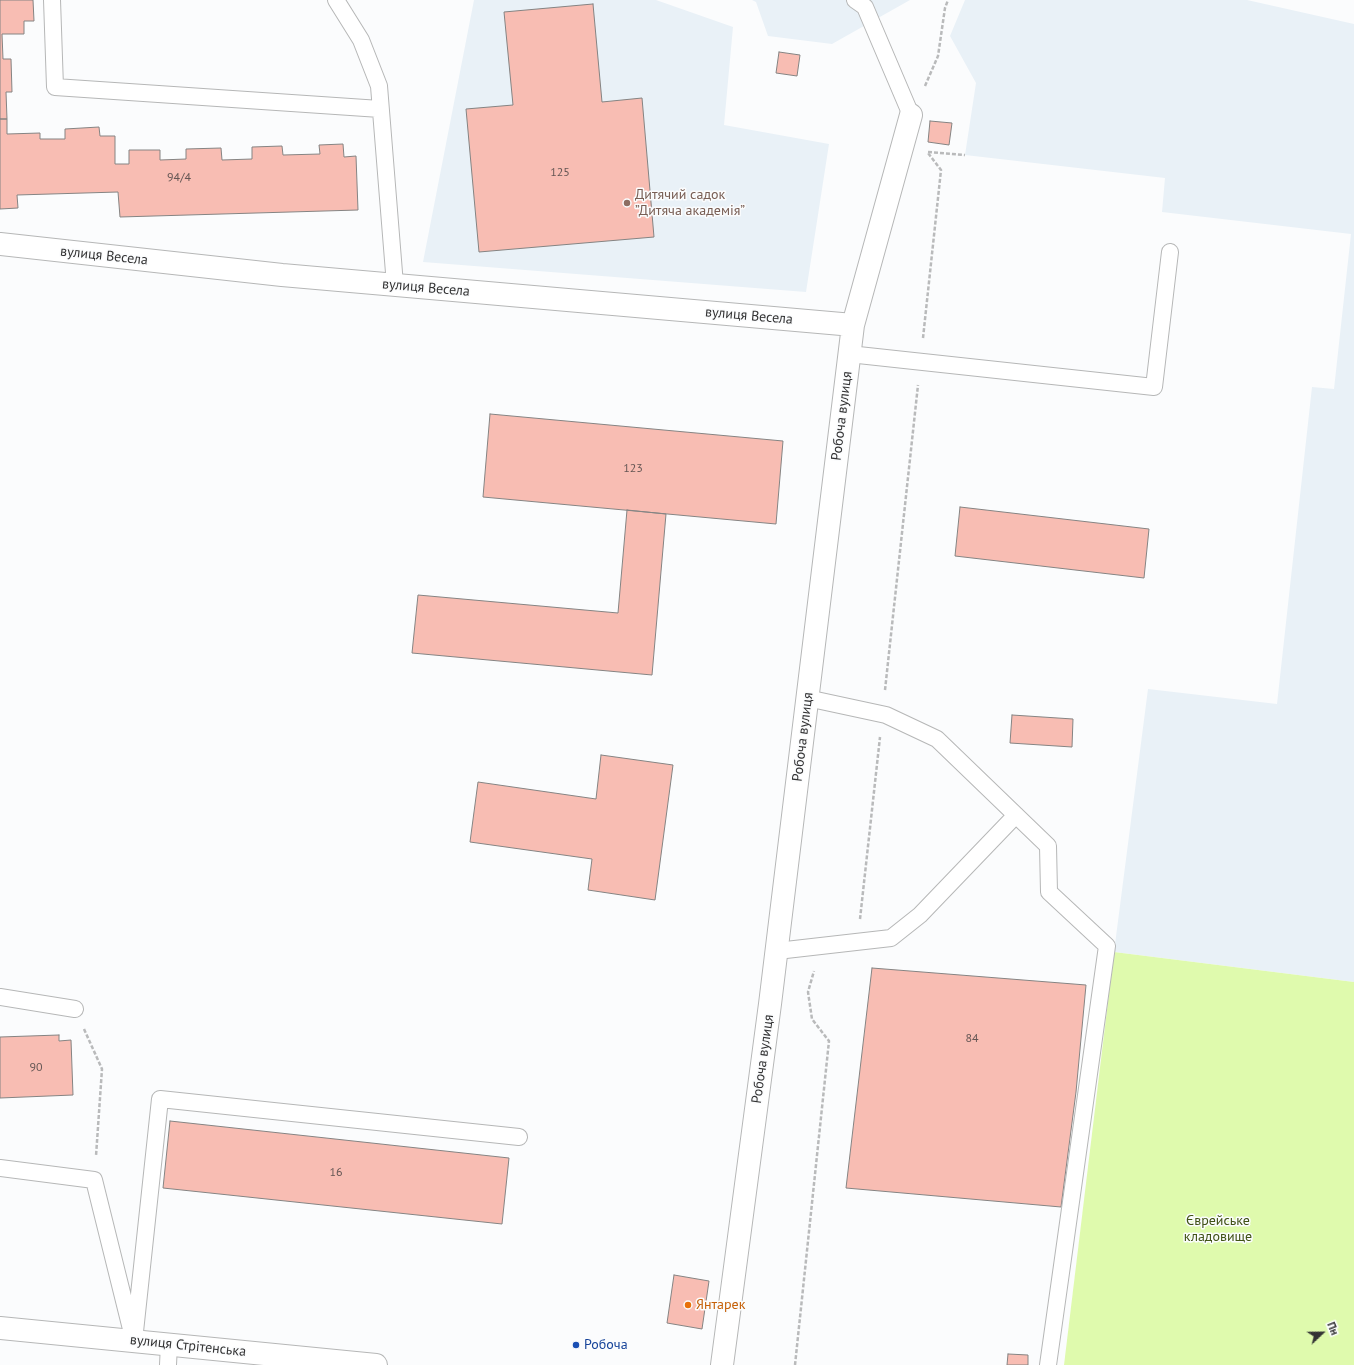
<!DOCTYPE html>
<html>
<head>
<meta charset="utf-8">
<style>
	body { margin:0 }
	#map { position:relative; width:1354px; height:1365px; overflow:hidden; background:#fbfcfd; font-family:"PT Sans",sans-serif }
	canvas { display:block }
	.north { position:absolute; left:1302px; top:1313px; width:40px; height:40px; -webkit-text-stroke:3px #fbfcfd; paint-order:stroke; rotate:68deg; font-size:11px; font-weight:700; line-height:16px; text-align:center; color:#333334 }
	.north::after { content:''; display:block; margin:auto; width:14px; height:18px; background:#333334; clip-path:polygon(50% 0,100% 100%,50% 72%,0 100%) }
</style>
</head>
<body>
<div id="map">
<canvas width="1354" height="1365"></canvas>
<div class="north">Пн</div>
</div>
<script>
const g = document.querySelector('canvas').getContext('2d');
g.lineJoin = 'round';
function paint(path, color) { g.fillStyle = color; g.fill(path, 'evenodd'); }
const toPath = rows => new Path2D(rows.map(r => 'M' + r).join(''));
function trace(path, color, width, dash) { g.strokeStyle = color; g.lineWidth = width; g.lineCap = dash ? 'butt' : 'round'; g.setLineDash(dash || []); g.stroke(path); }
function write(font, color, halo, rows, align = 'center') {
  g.font = font + ' "PT Sans",sans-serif'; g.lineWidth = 3; g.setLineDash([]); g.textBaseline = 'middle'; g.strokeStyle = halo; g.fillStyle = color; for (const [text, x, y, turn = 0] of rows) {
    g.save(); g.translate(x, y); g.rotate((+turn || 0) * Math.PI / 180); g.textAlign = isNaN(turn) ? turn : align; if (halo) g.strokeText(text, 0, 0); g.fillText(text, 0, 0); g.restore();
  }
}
paint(toPath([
	[474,0,656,0,733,27,724,125,829,144,806,292,423,262],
	[752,0,910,0,832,44,768,36,756,2],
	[965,0,1247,0,1354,24,1354,982,1114,952,1148,689,1277,704,1312,387,1334,389,1351,234,1162,212,1165,178,965,155,976,83,950,36]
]), '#e9f1f7');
paint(toPath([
	[1114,952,1354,982,1354,1365,1064,1365]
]), '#dffaad');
const building = toPath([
	[0,0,33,0,34,21,24,21,24,34,2,34,3,59,11,59,12,92,6,92,7,119,0,119,0,0],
	[593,4,602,102,642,98,654,237,479,252,466,109,513,105,504,12,593,4],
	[779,52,800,55,797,76,776,73,779,52],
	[0,119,7,119,7,134,40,133,40,139,65,139,65,129,99,127,100,136,115,136,115,164,129,164,129,150,160,150,160,160,186,159,186,149,221,148,222,160,252,159,252,147,282,146,283,155,320,154,319,145,343,144,344,157,356,156,358,210,120,217,118,192,17,195,18,208,0,209,0,119],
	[930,121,952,123,949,145,928,142,930,121],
	[490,414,783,441,776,524,483,497,490,414],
	[960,507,1149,529,1144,578,955,556,960,507],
	[627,510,666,514,652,675,412,653,418,595,618,613,627,510],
	[1012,715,1073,719,1072,747,1010,743,1012,715],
	[601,755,673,765,655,900,588,890,592,859,470,842,478,782,596,799,601,755],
	[872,968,1086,985,1076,1092,1061,1207,846,1188,872,968],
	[59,1035,59,1041,71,1040,73,1095,0,1098,0,1037,59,1035],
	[170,1121,509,1158,502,1224,163,1188,170,1121],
	[674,1275,709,1281,702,1329,667,1323,674,1275],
	[1008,1354,1028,1355,1028,1365,1007,1365,1008,1354]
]);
paint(building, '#f8bdb3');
trace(building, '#858483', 1);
const lane = toPath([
	[52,0,55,87,380,109],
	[336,0,361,40,379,86,395,285],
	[855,0,865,7,911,115],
	[849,354,1154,387,1170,252],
	[807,698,886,715,937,739,1048,846,1049,892,1107,946,1048,1365],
	[777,951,891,938,920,915,1016,815],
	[0,997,75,1009],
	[0,1168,94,1180,131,1329],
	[134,1341,160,1099,519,1137],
	[168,1365,169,1344]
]);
const street = toPath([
	[0,244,282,275,853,325],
	[722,1365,770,1004,853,325,911,115]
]);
const secondary = toPath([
	[0,1328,376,1365]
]);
trace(lane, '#b6b7b7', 18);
trace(street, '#b6b7b7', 24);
trace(secondary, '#b6b7b7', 24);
trace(toPath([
	[925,86,938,56,945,8,948,0],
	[928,152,965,155],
	[923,338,941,170,928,153],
	[885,690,918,385],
	[860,919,880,737],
	[84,1029,102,1069,96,1156],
	[795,1365,829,1041,812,1019,808,992,814,971]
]), '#b9babb', 2.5, [4, 2]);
trace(lane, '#fff', 16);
trace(street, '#fff', 22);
trace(secondary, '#fff', 22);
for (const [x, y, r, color] of [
	[627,203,4,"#8d6e63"],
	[688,1305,4,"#e8710a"],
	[576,1345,4,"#1a4fb4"]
]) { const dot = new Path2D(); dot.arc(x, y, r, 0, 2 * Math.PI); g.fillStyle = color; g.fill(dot); trace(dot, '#fbfcfd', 1.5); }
write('12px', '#645654', null, [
	["125",560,173],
	["94/4",179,178],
	["123",633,469],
	["84",972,1039],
	["90",36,1068],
	["16",336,1173]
]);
write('14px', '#785e54', '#fbfcfd', [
	["Дитячий садок",635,195],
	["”Дитяча академія”",635,211]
], 'left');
write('14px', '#333334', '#fbfcfd', [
	["вулиця Весела",104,256,6],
	["вулиця Весела",426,288,5],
	["вулиця Весела",749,316,5],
	["Робоча вулиця",842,416,-83],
	["Робоча вулиця",803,737,-83],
	["Робоча вулиця",763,1059,-82],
	["вулиця Стрітенська",188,1346,6]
]);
write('14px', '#405215', '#fbfcfd', [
	["Єврейське",1218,1221],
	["кладовище",1218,1237]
]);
write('14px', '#c56008', '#fbfcfd', [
	["Янтарек",696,1305]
], 'left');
write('14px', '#164399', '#fbfcfd', [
	["Робоча",584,1345]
], 'left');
</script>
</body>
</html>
